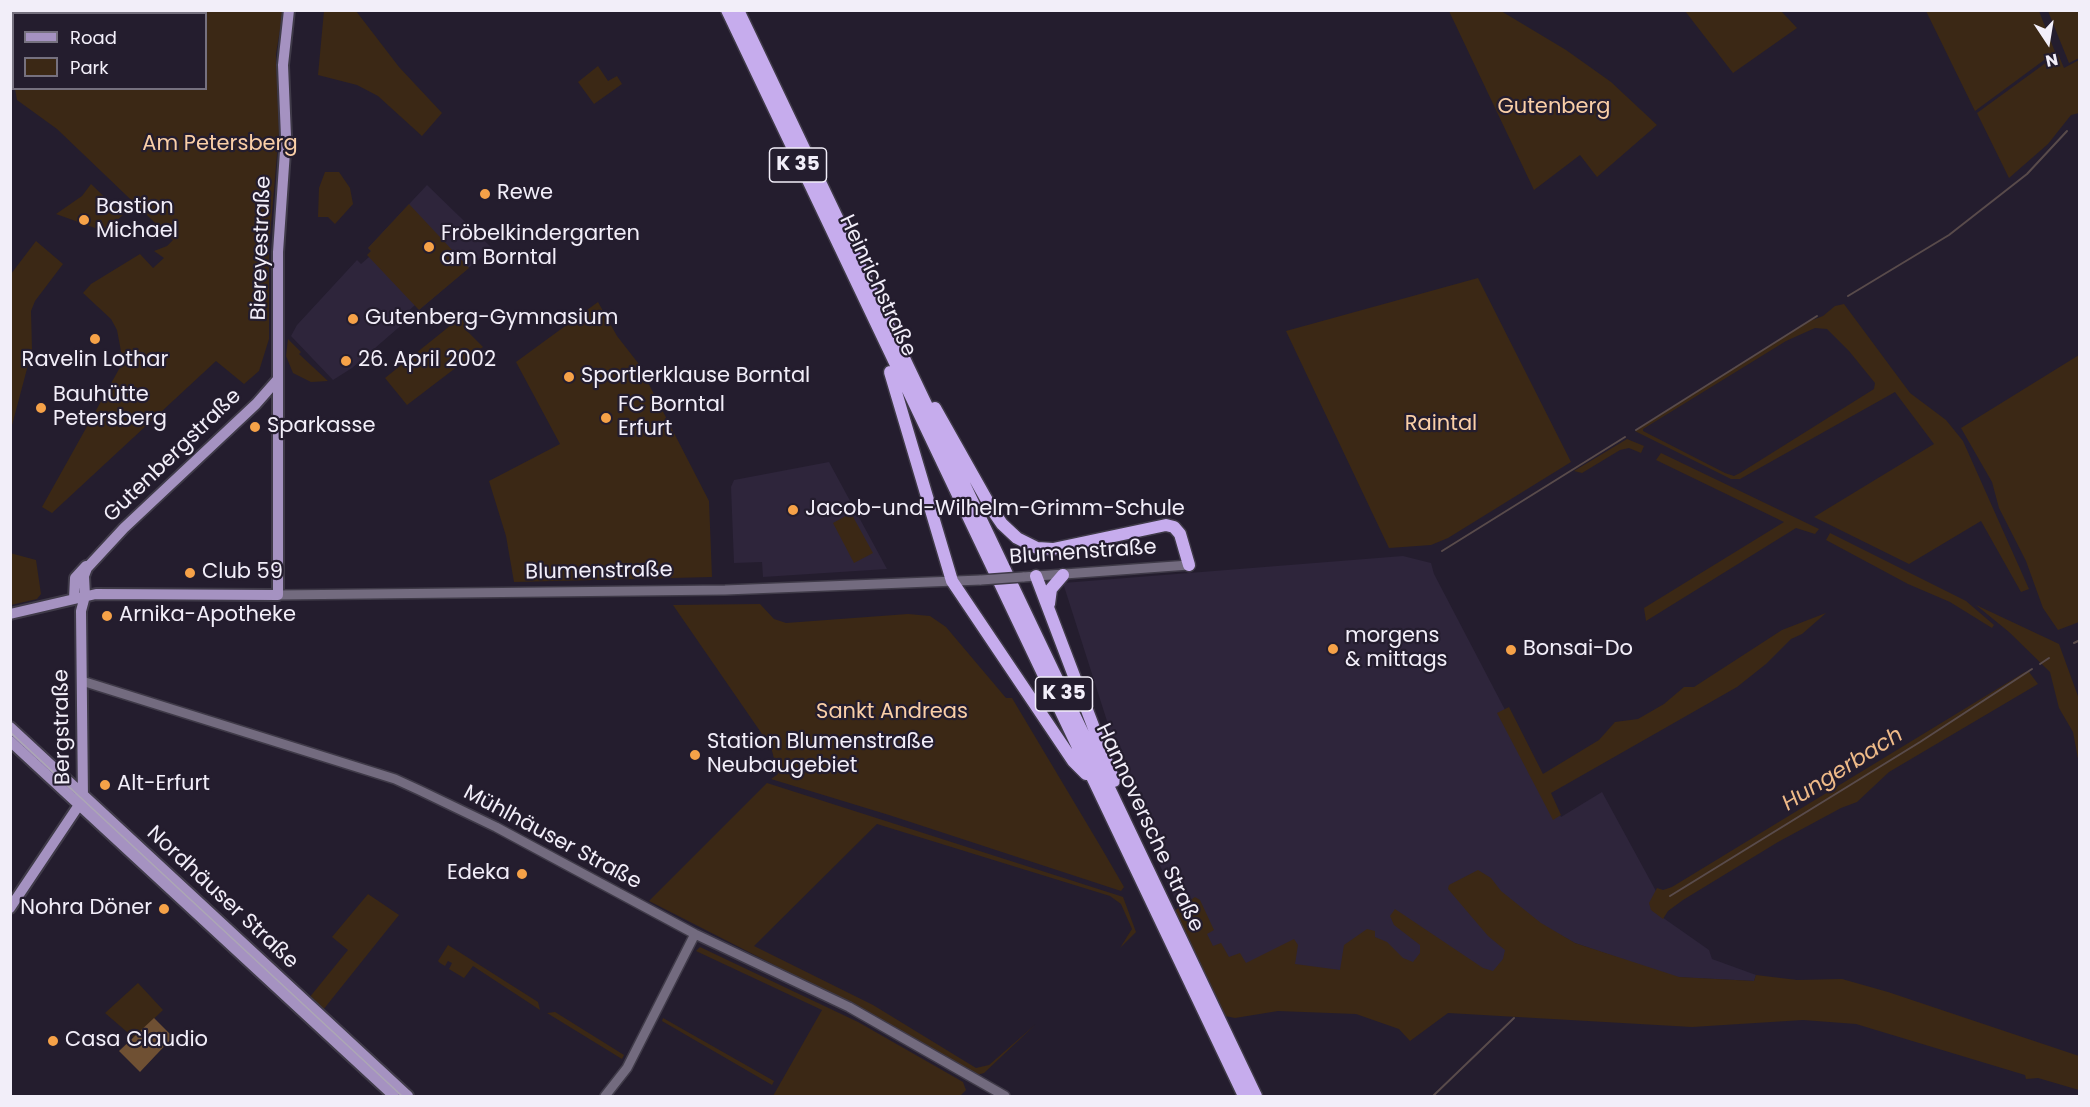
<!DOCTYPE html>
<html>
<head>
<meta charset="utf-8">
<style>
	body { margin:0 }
	#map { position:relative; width:2090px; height:1107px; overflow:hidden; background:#241d2e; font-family:Poppins,sans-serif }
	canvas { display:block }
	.frame { position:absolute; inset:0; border:12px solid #f2eef9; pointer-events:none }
	.legend { position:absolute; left:12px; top:12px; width:195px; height:78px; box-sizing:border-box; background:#241d2e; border:2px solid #76717f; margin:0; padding:8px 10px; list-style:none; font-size:18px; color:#f2eef9 }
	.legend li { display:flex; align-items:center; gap:12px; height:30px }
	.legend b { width:30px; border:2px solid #76717f }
	.north { position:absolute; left:2018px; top:12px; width:60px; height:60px; -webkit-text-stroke:4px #241d2e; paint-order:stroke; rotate:168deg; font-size:16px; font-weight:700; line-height:24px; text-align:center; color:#f2eef9 }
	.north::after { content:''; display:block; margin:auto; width:21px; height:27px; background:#f2eef9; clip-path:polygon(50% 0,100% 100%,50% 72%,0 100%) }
</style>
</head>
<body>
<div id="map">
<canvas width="2090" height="1107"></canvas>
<div class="frame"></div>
<ul class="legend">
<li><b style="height:8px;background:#a592c1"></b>Road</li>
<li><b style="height:16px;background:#3b2815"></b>Park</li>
</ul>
<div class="north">N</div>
</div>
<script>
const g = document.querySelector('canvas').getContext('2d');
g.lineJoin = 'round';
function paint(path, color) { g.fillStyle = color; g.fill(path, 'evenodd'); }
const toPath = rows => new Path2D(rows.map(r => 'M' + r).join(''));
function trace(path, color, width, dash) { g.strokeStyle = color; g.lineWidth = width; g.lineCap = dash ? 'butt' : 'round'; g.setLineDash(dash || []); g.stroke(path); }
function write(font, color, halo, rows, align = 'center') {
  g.font = font + ' Poppins,sans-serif'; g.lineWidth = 4.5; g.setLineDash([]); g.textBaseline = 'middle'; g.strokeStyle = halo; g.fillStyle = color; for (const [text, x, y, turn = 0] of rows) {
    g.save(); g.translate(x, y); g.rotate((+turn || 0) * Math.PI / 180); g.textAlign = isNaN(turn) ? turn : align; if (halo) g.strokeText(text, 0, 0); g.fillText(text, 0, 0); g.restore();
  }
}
paint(toPath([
	[427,185,492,248,419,310,415,305,402,317,405,322,352,368,333,380,291,336,297,325,357,260,361,264,369,257,371,251,368,248],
	[829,462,887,569,763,577,762,562,734,563,731,487,734,480],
	[1403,556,1431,563,1434,574,1561,817,1602,792,1663,904,1652,910,1709,950,1712,959,1756,975,1754,981,1673,977,1575,943,1554,932,1448,1013,1358,1006,1273,1005,1227,1015,1136,812,1063,583]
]), '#2e253b');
paint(toPath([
	[35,11,35,10,170,11,168,14,29,13],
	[208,11,283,11,276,54,279,131,269,248,269,339,259,371,244,384,216,361,52,513,42,507,123,362,117,330,111,319,83,293,91,284,140,254,153,268,164,258,154,251,167,246,173,240,57,129,17,100,15,89,206,88,206,14],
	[324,11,356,11,399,67,442,113,422,136,378,96,357,85,318,75],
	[1449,11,1501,11,1566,50,1611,82,1657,125,1597,177,1580,155,1534,190],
	[1685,11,1781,11,1797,28,1733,73],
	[1926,11,2039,11,2055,52,1975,111],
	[2048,11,2079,11,2079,58,2069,63],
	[2058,54,2064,68,2079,60,2079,113,2071,115,2048,144,2009,178,1977,113],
	[598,66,608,81,617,76,622,84,594,104,578,82],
	[325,172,339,172,350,188,353,204,335,224,328,217,318,217,319,188],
	[91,184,123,215,108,228,95,228,56,214,82,196],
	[409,204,469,268,419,310,367,255,371,251,368,248],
	[36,241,63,264,35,301,31,311,32,350,11,429,11,274],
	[1478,278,1571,462,1448,538,1431,545,1389,548,1286,331],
	[598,302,617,336,638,363,709,501,712,577,514,582,506,536,489,481,560,444,516,362],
	[1844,304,1910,393,1946,420,1963,441,2029,589,2021,592,1981,521,1909,564,1814,517,1934,444,1895,392,1740,479,1731,479,1635,431,1810,321,1823,316,1835,306],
	[1815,328,1827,329,1849,351,1875,383,1874,389,1740,473,1734,476,1725,473,1643,431,1643,429,1786,341],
	[461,317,466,326,464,328,483,347,407,405,385,378],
	[288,339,301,352,299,354,328,381,311,382,293,373,286,356],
	[2079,355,2079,622,2058,630,2043,608,2026,561,1999,508,1992,482,1961,428],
	[1627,439,1644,446,1641,453,1629,448,1620,450,1582,473,1574,471],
	[1661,453,1819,529,1815,534,1796,528,1646,621,1644,608,1784,522,1656,460],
	[851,513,873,553,854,563,833,523],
	[1830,533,1966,601,1994,625,1992,628,1950,602,1908,584,1826,540],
	[10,553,36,560,41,594,37,599,11,605],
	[760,604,774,619,786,623,908,614,930,616,946,627,1006,698,1012,698,1102,849,1124,887,1121,891,889,815,771,779,778,774,771,747,673,605],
	[1976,605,2059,644,2079,699,2079,764,2073,732,2059,708,2050,672,2009,632],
	[1826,613,1802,634,1791,639,1766,664,1737,687,1551,793,1561,815,1553,820,1497,713,1509,707,1543,774,1599,740,1615,722,1638,719,1664,704,1684,687,1694,687,1782,630],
	[2025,672,2029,672,2038,684,1889,772,1857,802,1841,808,1778,842,1683,900,1668,911,1663,919,1651,910,1649,903,1657,888,1663,890,1672,887],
	[767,783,1117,895,1123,897,1136,932,1120,948,1132,929,1121,904,1110,896,877,824,754,946,873,1005,976,1068,989,1065,1036,1024,984,1073,977,1075,831,994,649,901],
	[1478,870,1491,878,1501,891,1541,923,1575,943,1679,977,1754,981,1756,975,1797,980,1842,979,1888,992,2079,1056,2079,1090,2038,1078,2026,1079,2025,1075,1856,1024,1803,1020,1692,1027,1448,1013,1410,1041,1399,1029,1356,1014,1278,1011,1235,1018,1225,1016,1174,915,1174,911,1195,897,1200,900,1214,930,1207,934,1213,946,1221,943,1229,957,1240,953,1246,963,1294,939,1298,945,1295,964,1340,970,1344,945,1367,929,1375,931,1375,937,1387,942,1403,958,1413,962,1420,953,1420,945,1394,925,1390,916,1395,909,1483,968,1493,971,1503,959,1505,950,1488,936,1448,889,1449,885],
	[368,894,399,915,323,1010,309,998,348,950,332,937],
	[448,945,538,1002,540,1010,473,966,464,978,449,969,452,963,448,961,445,966,440,963,438,961],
	[700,947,858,1022,963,1082,966,1090,960,1096,773,1096,822,1010,696,951],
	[138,983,163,1010,134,1038,105,1013],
	[555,1012,624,1055,622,1059,547,1013],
	[663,1018,774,1081,772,1085,662,1021]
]), '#3b2815');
paint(toPath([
	[154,1018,173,1037,140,1072,119,1051]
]), '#6f5033');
trace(toPath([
	[1848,296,1949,235,2027,174,2067,131],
	[1636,430,1817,316],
	[1442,551,1625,437],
	[2074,643,2080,640],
	[2040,664,2049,658],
	[1670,896,1920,742,2032,669],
	[1433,1096,1514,1018]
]), '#594b4b', 2);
const minor = toPath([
	[1023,577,1189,565],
	[278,595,725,590,981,580],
	[82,681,395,779,419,790,496,827,695,934,849,1007,1005,1096],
	[605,1096,627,1068,695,934]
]);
const major = toPath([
	[74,599,75,578,86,566],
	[10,614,96,594,278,595,278,252,286,137,283,65,289,10],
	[10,727,408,1096],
	[10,741,394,1096],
	[10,908,83,799,81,611,85,596,84,576,87,568,124,528,256,404,278,379]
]);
const highway = toPath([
	[727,10,1244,1096],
	[738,10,1256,1096],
	[890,372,952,581,1073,761,1086,774],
	[935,408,993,511,1002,524,1017,538,1037,548,1053,549,1166,525,1174,527,1180,534,1189,565],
	[1036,576,1114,781],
	[1049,604,1051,589,1063,575]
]);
trace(minor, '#3f3a48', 12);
trace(major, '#3f3a48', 14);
trace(highway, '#3f3a48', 15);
trace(minor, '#736b7f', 9);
trace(major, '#a592c1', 10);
trace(highway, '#c6aced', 12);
trace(toPath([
	[10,732,402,1096]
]), '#aca7b4', 1.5);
const minorBridge = toPath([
	[981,580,1023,577]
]);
trace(minorBridge, '#3f3a48', 12, []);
trace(minorBridge, '#736b7f', 9);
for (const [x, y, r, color] of [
	[485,194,6,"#f6a248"],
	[84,220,6,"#f6a248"],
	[429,247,6,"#f6a248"],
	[353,319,6,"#f6a248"],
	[95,339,6,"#f6a248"],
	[346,361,6,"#f6a248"],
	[569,377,6,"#f6a248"],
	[41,408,6,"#f6a248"],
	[606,418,6,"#f6a248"],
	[255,427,6,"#f6a248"],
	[793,510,6,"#f6a248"],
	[190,573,6,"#f6a248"],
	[107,616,6,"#f6a248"],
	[1333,649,6,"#f6a248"],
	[1511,650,6,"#f6a248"],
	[695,755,6,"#f6a248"],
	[105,785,6,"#f6a248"],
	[522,874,6,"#f6a248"],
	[164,909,6,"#f6a248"],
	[53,1041,6,"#f6a248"]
]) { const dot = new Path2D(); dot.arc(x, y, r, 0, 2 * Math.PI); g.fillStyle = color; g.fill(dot); trace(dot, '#241d2e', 2); }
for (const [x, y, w] of [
	[798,165,57],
	[1064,694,57]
]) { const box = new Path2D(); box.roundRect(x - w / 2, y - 17, w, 34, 4.5); g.fillStyle = '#241d2e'; g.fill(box); trace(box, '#f2eef9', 1.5); }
write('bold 20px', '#f2eef9', null, [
	["K 35",798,165],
	["K 35",1064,694]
]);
write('21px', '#facfa7', '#241d2e', [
	["Gutenberg",1554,108],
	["Am Petersberg",220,145],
	["Raintal",1441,425],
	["Sankt Andreas",892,713]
]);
write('21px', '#f2eef9', '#241d2e', [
	["Rewe",497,194],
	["Bastion",96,208],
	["Michael",96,232],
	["Fröbelkindergarten",441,235],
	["am Borntal",441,259],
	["Gutenberg-Gymnasium",365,319],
	["Ravelin Lothar",95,361,"center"],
	["26. April 2002",358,361],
	["Sportlerklause Borntal",581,377],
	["Bauhütte",53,396],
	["Petersberg",53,420],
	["FC Borntal",618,406],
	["Erfurt",618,430],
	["Sparkasse",267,427],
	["Jacob-und-Wilhelm-Grimm-Schule",805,510],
	["Club 59",202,573],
	["Arnika-Apotheke",119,616],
	["morgens",1345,637],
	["& mittags",1345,661],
	["Bonsai-Do",1523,650],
	["Station Blumenstraße",707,743],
	["Neubaugebiet",707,767],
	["Alt-Erfurt",117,785],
	["Edeka",510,874,"right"],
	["Nohra Döner",152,909,"right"],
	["Casa Claudio",65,1041]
], 'left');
write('21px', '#f2eef9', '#241d2e', [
	["Biereyestraße",262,248,-88],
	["Heinrichstraße",877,286,65],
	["Gutenbergstraße",173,456,-44],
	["Blumenstraße",1083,553,-4],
	["Blumenstraße",599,572,-1],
	["Bergstraße",63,727,-91],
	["Hannoversche Straße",1149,828,65],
	["Mühlhäuser Straße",552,838,28],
	["Nordhäuser Straße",222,898,43]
]);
write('italic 22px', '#efba88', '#241d2e', [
	["Hungerbach",1843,770,-32]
]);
</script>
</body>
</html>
